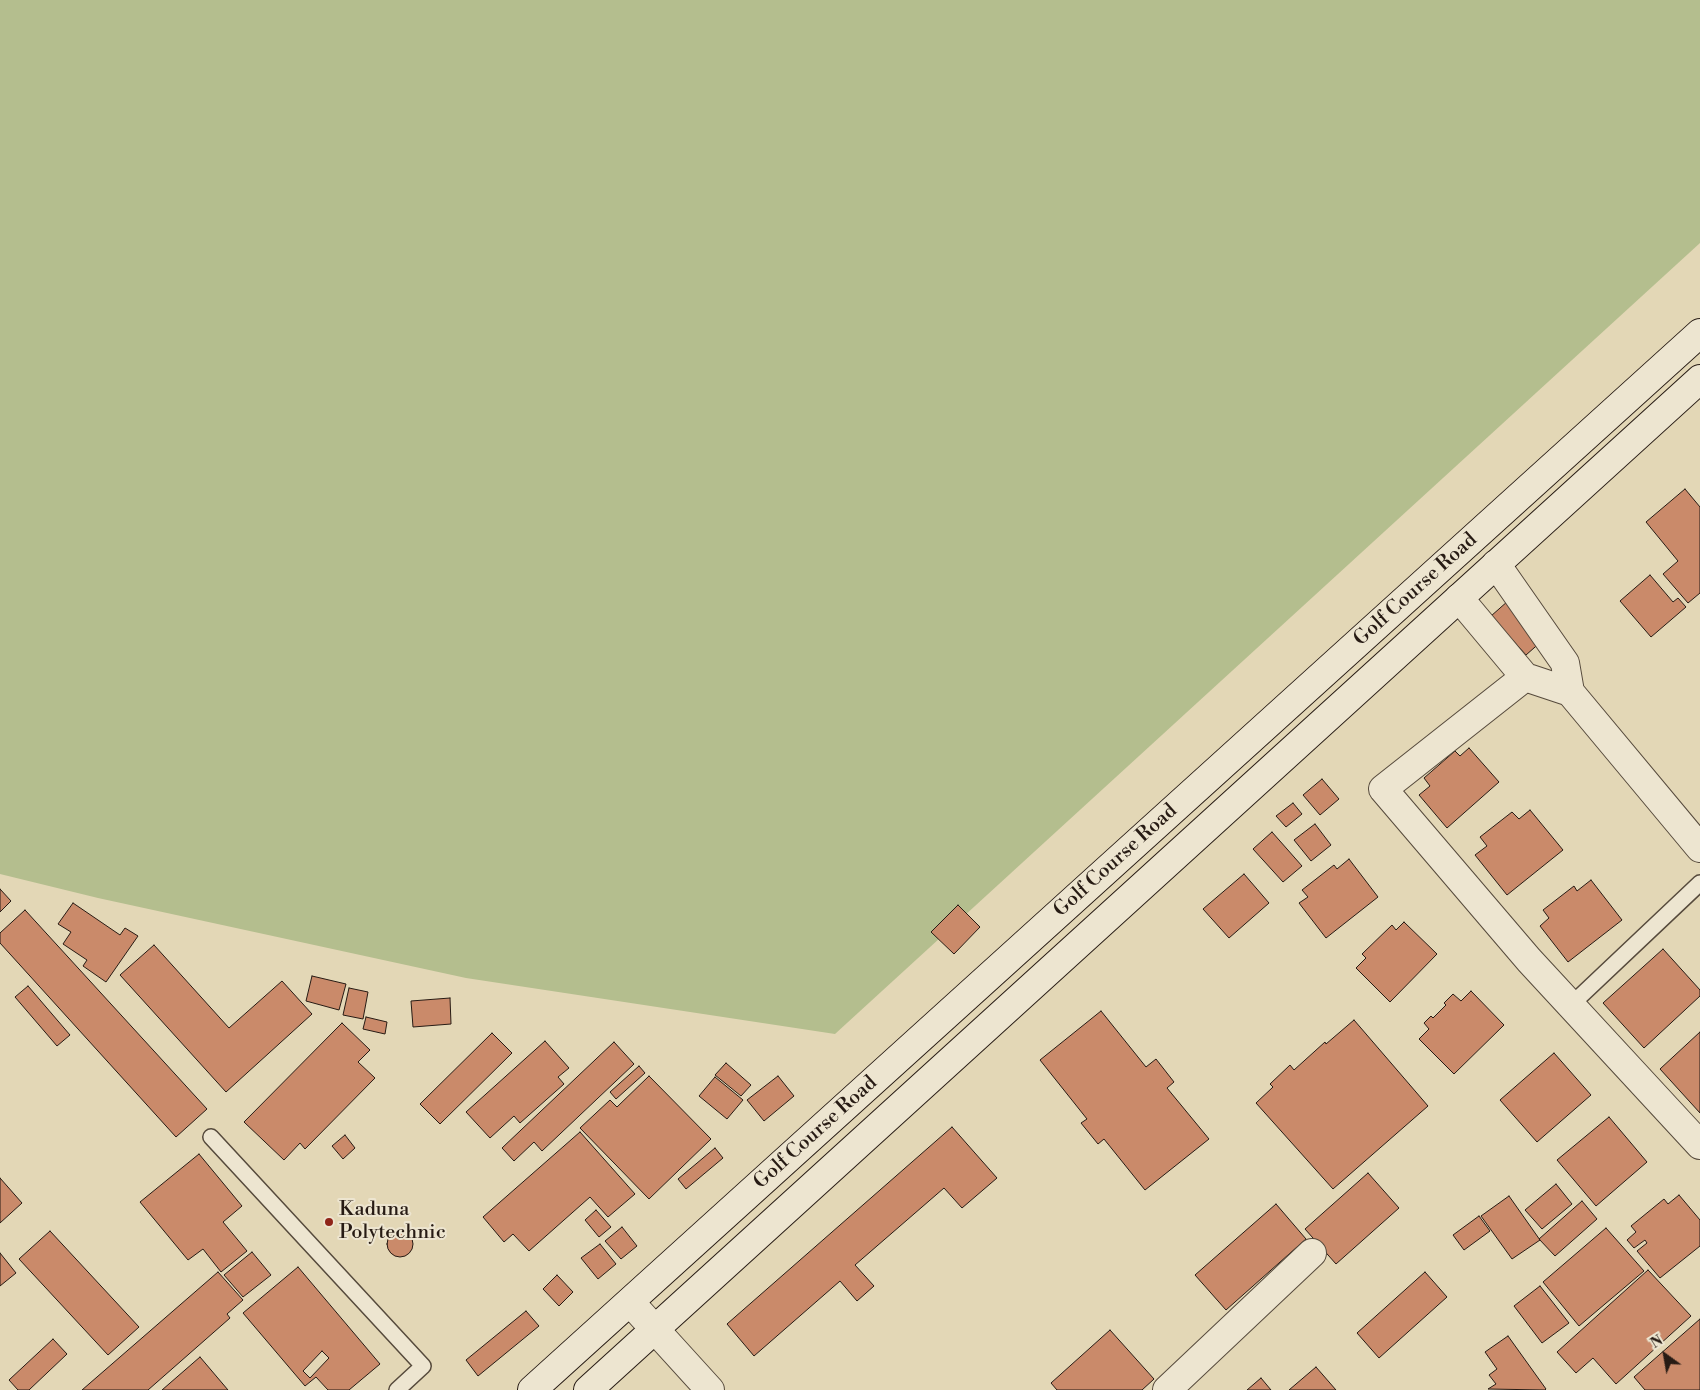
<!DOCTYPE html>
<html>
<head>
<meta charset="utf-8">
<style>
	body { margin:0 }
	#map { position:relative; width:1700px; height:1390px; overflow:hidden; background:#e3d7b6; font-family:"Libre Bodoni",serif }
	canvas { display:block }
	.north { position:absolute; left:1640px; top:1330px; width:50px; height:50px; -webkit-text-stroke:4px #ede5d0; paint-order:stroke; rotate:328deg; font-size:14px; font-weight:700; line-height:20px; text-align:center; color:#271b14 }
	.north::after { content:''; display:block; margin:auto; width:18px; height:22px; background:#271b14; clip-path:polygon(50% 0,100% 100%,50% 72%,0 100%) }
</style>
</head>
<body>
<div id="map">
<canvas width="1700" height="1390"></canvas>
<div class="north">N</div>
</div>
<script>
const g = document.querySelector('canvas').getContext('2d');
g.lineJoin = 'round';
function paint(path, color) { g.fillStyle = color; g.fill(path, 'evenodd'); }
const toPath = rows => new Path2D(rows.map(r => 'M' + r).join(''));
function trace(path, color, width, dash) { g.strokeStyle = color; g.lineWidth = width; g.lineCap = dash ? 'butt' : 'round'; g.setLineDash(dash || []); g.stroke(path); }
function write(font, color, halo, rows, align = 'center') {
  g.font = font + ' "Libre Bodoni",serif'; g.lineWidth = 4; g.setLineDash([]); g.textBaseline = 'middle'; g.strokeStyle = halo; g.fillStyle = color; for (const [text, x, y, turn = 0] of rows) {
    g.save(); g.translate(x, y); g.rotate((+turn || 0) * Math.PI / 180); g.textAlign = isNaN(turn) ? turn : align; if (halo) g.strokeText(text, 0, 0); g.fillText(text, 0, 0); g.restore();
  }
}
paint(toPath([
	[0,0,1700,0,1700,243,835,1034,466,978,98,898,0,874]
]), '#b4be8e');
const building = toPath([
	[1685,489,1700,507,1700,593,1688,603,1663,574,1678,561,1646,522,1685,489],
	[1650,575,1673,602,1678,598,1686,607,1651,637,1620,601,1650,575],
	[1508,601,1543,640,1526,655,1491,616,1508,601],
	[1469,748,1499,782,1447,828,1419,795,1430,786,1424,778,1455,751,1460,756,1469,748],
	[1322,779,1339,799,1320,815,1303,795,1322,779],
	[1293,803,1302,814,1286,827,1276,816,1293,803],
	[1530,810,1563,850,1507,895,1475,855,1487,846,1480,837,1512,812,1519,819,1530,810],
	[1315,824,1331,845,1311,861,1294,840,1315,824],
	[1272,832,1302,866,1283,882,1253,849,1272,832],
	[1349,859,1378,897,1326,938,1299,903,1308,897,1302,890,1334,865,1337,869,1349,859],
	[1244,874,1269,903,1229,938,1203,909,1244,874],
	[1591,880,1622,920,1568,962,1540,926,1549,918,1543,910,1574,886,1577,891,1591,880],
	[0,889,11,901,0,912,0,889],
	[73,903,120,935,125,928,138,936,106,982,83,966,87,960,63,944,71,932,58,924,73,903],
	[958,905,980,927,954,954,931,932,958,905],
	[25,910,207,1109,176,1137,0,943,0,933,25,910],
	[1404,922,1437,954,1390,1002,1356,968,1366,958,1362,954,1392,925,1396,930,1404,922],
	[154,945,229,1028,282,981,312,1014,226,1092,120,975,154,945],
	[1663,949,1700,990,1700,996,1644,1048,1603,1003,1663,949],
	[312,976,346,984,339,1010,306,1001,312,976],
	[28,986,70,1035,57,1046,15,997,28,986],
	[349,988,368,992,363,1019,343,1015,349,988],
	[1471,991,1504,1025,1454,1074,1419,1039,1429,1029,1424,1023,1431,1016,1433,1018,1446,1005,1444,1003,1453,994,1461,1001,1471,991],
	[450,998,451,1024,413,1027,411,1001,450,998],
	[1101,1011,1146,1067,1156,1059,1174,1082,1167,1088,1209,1139,1145,1190,1104,1139,1098,1144,1081,1123,1087,1119,1040,1060,1101,1011],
	[366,1017,387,1022,385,1034,363,1029,366,1017],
	[1354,1020,1428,1106,1333,1189,1256,1103,1273,1087,1270,1084,1290,1065,1294,1070,1325,1042,1326,1044,1354,1020],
	[342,1023,370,1050,358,1062,375,1078,305,1149,300,1143,284,1160,244,1122,342,1023],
	[1700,1032,1700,1113,1660,1069,1700,1032],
	[492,1033,512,1053,440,1124,420,1104,492,1033],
	[545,1041,569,1068,558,1077,564,1084,520,1123,514,1116,490,1138,466,1112,545,1041],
	[614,1042,634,1064,542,1151,534,1142,514,1161,502,1148,614,1042],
	[1554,1053,1591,1095,1537,1142,1500,1100,1554,1053],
	[726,1063,751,1085,741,1096,715,1075,726,1063],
	[639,1066,645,1073,616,1099,610,1092,639,1066],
	[649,1076,711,1139,649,1199,580,1128,610,1100,617,1107,649,1076],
	[778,1076,794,1096,764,1121,747,1100,778,1076],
	[715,1077,743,1100,727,1119,699,1096,715,1077],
	[1609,1117,1647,1162,1596,1206,1557,1160,1609,1117],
	[952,1127,997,1178,962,1208,944,1188,855,1265,874,1286,857,1301,840,1281,754,1356,727,1324,952,1127],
	[580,1132,635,1194,608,1217,590,1197,529,1251,513,1234,504,1242,483,1217,580,1132],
	[345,1135,355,1148,343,1159,332,1146,345,1135],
	[715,1148,723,1158,686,1189,678,1179,715,1148],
	[199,1154,242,1206,223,1222,247,1251,221,1272,203,1249,188,1260,140,1202,199,1154],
	[1368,1173,1399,1208,1336,1264,1305,1229,1368,1173],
	[0,1178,22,1203,0,1223,0,1178],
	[1556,1184,1572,1204,1542,1229,1525,1210,1556,1184],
	[1679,1195,1700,1220,1700,1246,1660,1278,1637,1251,1647,1243,1645,1240,1634,1248,1627,1240,1636,1232,1631,1226,1664,1199,1668,1204,1679,1195],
	[1509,1196,1540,1240,1512,1259,1481,1216,1509,1196],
	[1582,1201,1597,1219,1555,1256,1539,1239,1582,1201],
	[1276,1204,1306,1239,1226,1310,1195,1275,1276,1204],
	[596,1210,611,1227,599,1237,585,1220,596,1210],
	[1479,1216,1490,1231,1464,1250,1453,1235,1479,1216],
	[622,1227,637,1246,621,1259,605,1241,622,1227],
	[1606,1228,1644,1271,1579,1326,1543,1282,1606,1228],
	'387 1244a13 13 0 1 1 26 0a13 13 0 1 1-26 0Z',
	[50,1231,139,1327,108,1355,19,1259,50,1231],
	[600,1244,616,1264,598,1279,581,1258,600,1244],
	[252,1252,271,1275,243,1297,224,1275,252,1252],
	[0,1253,16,1273,0,1286,0,1253],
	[298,1267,380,1364,349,1390,328,1390,316,1377,305,1386,243,1313,298,1267],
	[322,1351,329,1358,310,1378,303,1371,322,1351],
	[1648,1270,1691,1316,1616,1384,1593,1358,1576,1373,1557,1352,1648,1270],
	[218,1272,243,1300,227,1314,230,1318,148,1390,82,1390,218,1272],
	[1425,1272,1447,1297,1379,1358,1357,1333,1425,1272],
	[557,1275,573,1292,559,1306,543,1289,557,1275],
	[1540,1286,1569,1323,1542,1343,1514,1306,1540,1286],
	[526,1311,539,1326,478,1376,466,1360,526,1311],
	[1700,1319,1700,1390,1645,1390,1634,1377,1700,1319],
	[1110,1330,1154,1379,1142,1390,1057,1390,1051,1383,1110,1330],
	[1508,1336,1546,1389,1545,1390,1488,1389,1496,1384,1489,1375,1497,1369,1485,1352,1508,1336],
	[53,1339,67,1354,29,1390,18,1390,9,1380,53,1339],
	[200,1357,228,1390,162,1390,200,1357],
	[1316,1367,1336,1390,1289,1390,1316,1367],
	[1261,1378,1271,1390,1247,1390,1261,1378]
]);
paint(building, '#ca8a6a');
trace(building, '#271b14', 1);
const lane = toPath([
	[1571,1005,1700,883],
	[211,1137,423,1366,397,1390]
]);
const street = toPath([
	[1496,564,1565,663,1570,692,1700,848],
	[1459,598,1525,677,1570,692],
	[1525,677,1383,789,1529,960,1700,1145],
	[630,1302,710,1390],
	[1167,1390,1312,1253]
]);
const secondary = toPath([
	[532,1390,1700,333],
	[588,1390,1700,379]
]);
trace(lane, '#564a3c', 18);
trace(street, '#564a3c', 30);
trace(secondary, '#271b14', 30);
trace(lane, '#ede5d0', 15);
trace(street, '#ede5d0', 28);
trace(secondary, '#ede5d0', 28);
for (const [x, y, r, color] of [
	[329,1222,5,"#8f2418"]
]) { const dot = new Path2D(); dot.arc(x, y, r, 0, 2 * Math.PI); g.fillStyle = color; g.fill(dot); trace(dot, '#ede5d0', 2); }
write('20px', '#271b14', '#ede5d0', [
	["Golf Course Road",1416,590,-42],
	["Golf Course Road",1116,861,-42],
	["Golf Course Road",816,1133,-42]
]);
write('20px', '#271b14', '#ede5d0', [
	["Kaduna",339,1210],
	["Polytechnic",339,1233]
], 'left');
</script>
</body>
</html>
